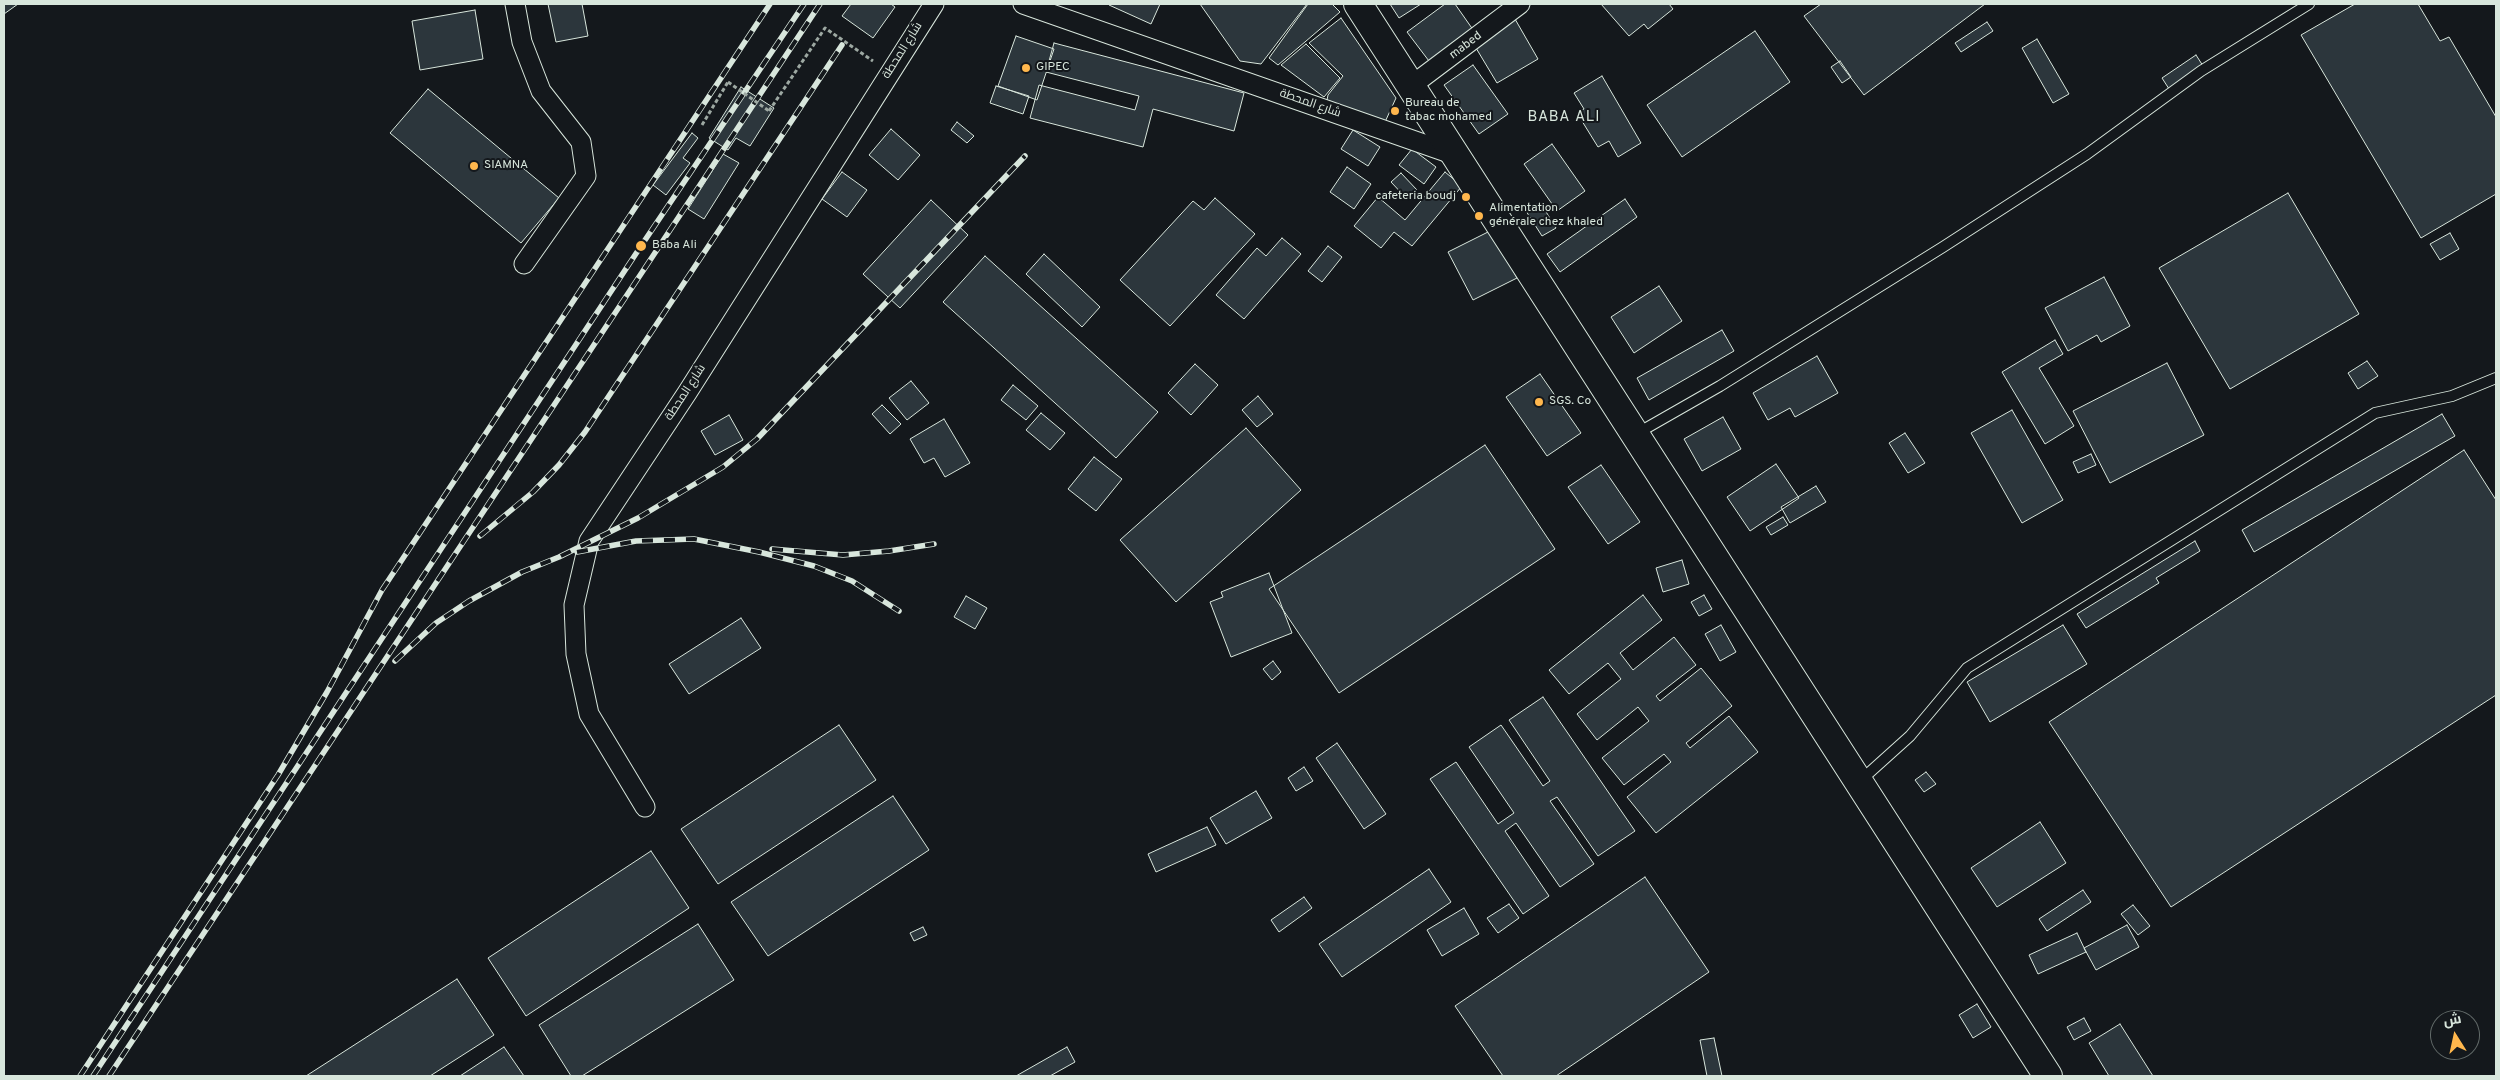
<!DOCTYPE html>
<html>
<head>
<meta charset="utf-8">
<style>
	body { margin:0 }
	#map { position:relative; width:2500px; height:1080px; overflow:hidden; background:#14181c; font-family:Overpass,Cairo,sans-serif }
	canvas { display:block }
	.frame { position:absolute; inset:0; border:5px solid #d8e6dc; pointer-events:none }
	.north { position:absolute; left:2430px; top:1010px; width:50px; height:50px; box-sizing:border-box; background:#14181c; border:1px solid #626a69; border-radius:50%; rotate:350deg; font-size:14px; font-weight:700; line-height:20px; text-align:center; color:#d8e6dc }
	.north::after { content:''; display:block; margin:auto; width:18px; height:22px; background:#ffb74d; clip-path:polygon(50% 0,100% 100%,50% 72%,0 100%) }
</style>
</head>
<body>
<div id="map">
<canvas width="2500" height="1080"></canvas>
<div class="frame"></div>
<div class="north">ش</div>
</div>
<script>
const g = document.querySelector('canvas').getContext('2d');
g.lineJoin = 'round';
function paint(path, color) { g.fillStyle = color; g.fill(path, 'evenodd'); }
const toPath = rows => new Path2D(rows.map(r => 'M' + r).join(''));
function trace(path, color, width, dash) { g.strokeStyle = color; g.lineWidth = width; g.lineCap = dash ? 'butt' : 'round'; g.setLineDash(dash || []); g.stroke(path); }
function write(font, color, halo, rows, align = 'center') {
  g.font = font + ' Overpass,Cairo,sans-serif'; g.lineWidth = 4; g.setLineDash([]); g.textBaseline = 'middle'; g.strokeStyle = halo; g.fillStyle = color; for (const [text, x, y, turn = 0] of rows) {
    g.save(); g.translate(x, y); g.rotate((+turn || 0) * Math.PI / 180); g.textAlign = isNaN(turn) ? turn : align; if (halo) g.strokeText(text, 0, 0); g.fillText(text, 0, 0); g.restore();
  }
}
const building = toPath([
	[4,4,18,4,4,14,4,4],
	[548,4,582,4,588,36,556,42,548,4],
	[851,4,891,4,895,7,873,38,842,16,851,4],
	[1110,4,1160,4,1151,24,1109,5,1110,4],
	[1200,4,1307,4,1261,64,1240,61,1200,4],
	[1308,4,1332,4,1340,12,1278,65,1269,58,1308,4],
	[1390,4,1421,4,1399,18,1390,4],
	[1445,4,1455,4,1476,34,1432,65,1407,32,1445,4],
	[1601,4,1669,4,1673,9,1648,29,1644,24,1629,36,1601,4],
	[1821,4,1985,4,1864,95,1804,16,1821,4],
	[2355,4,2418,4,2440,41,2449,37,2496,117,2496,194,2421,238,2301,35,2355,4],
	[475,10,483,59,420,70,412,21,475,10],
	[1341,18,1396,98,1385,122,1327,100,1328,95,1343,76,1309,43,1341,18],
	[1515,19,1538,59,1497,83,1473,43,1515,19],
	[1987,22,1993,31,1961,52,1955,43,1987,22],
	[1755,31,1790,82,1682,157,1647,105,1755,31],
	[1016,36,1054,49,1037,100,998,86,1016,36],
	[2037,39,2069,94,2053,103,2022,48,2037,39],
	[1054,43,1244,93,1234,131,1153,109,1143,147,1030,118,1039,85,1135,110,1139,96,1046,72,1054,43],
	[1306,44,1340,78,1324,97,1281,65,1306,44],
	[2196,55,2205,69,2171,92,2162,78,2196,55],
	[1840,61,1851,77,1842,83,1831,67,1840,61],
	[1473,65,1508,114,1479,134,1444,85,1473,65],
	[1602,76,1641,143,1618,157,1609,141,1598,147,1577,113,1584,109,1574,93,1602,76],
	[996,86,1029,96,1023,114,990,103,996,86],
	[741,87,774,108,750,146,736,138,728,150,709,138,741,87],
	[428,89,559,198,521,243,390,133,428,89],
	[957,122,974,136,967,143,951,130,957,122],
	[891,129,920,155,898,180,869,155,891,129],
	[1353,130,1380,147,1368,166,1341,149,1353,130],
	[692,133,698,138,683,158,690,163,666,195,653,185,692,133],
	[1552,144,1585,191,1557,211,1524,164,1552,144],
	[1412,149,1436,167,1424,184,1399,165,1412,149],
	[723,154,739,163,704,219,688,209,723,154],
	[1347,167,1371,184,1354,209,1330,192,1347,167],
	[842,172,867,190,847,217,822,199,842,172],
	[1445,172,1462,186,1412,246,1394,232,1381,248,1354,226,1378,197,1405,220,1445,172],
	[1401,173,1417,190,1407,199,1391,182,1401,173],
	[2288,193,2359,314,2230,389,2159,268,2288,193],
	[1215,198,1255,234,1170,326,1120,280,1193,201,1204,210,1215,198],
	[1625,199,1637,217,1560,272,1547,254,1625,199],
	[931,200,968,235,900,308,863,274,931,200],
	[1540,202,1556,228,1542,236,1526,211,1540,202],
	[1492,230,1517,278,1473,300,1448,252,1492,230],
	[2450,233,2459,249,2440,260,2430,244,2450,233],
	[1282,238,1301,254,1244,319,1216,295,1257,248,1266,256,1282,238],
	[1328,246,1342,257,1322,282,1308,271,1328,246],
	[1044,254,1100,307,1082,327,1026,274,1044,254],
	[985,256,1158,412,1116,458,943,302,985,256],
	[2104,277,2130,326,2101,342,2097,335,2068,351,2045,308,2104,277],
	[1659,286,1682,321,1634,353,1611,317,1659,286],
	[1722,330,1734,351,1649,400,1637,378,1722,330],
	[2055,340,2063,354,2039,368,2074,426,2045,444,2002,372,2055,340],
	[1817,356,1838,393,1795,417,1790,408,1768,420,1753,393,1817,356],
	[2367,361,2378,376,2358,389,2348,373,2367,361],
	[2167,363,2204,435,2110,483,2073,411,2167,363],
	[1195,364,1218,385,1191,415,1168,393,1195,364],
	[1540,374,1581,433,1547,456,1506,397,1540,374],
	[911,381,929,403,907,420,889,398,911,381],
	[1013,385,1038,406,1026,420,1001,400,1013,385],
	[1258,396,1273,414,1257,427,1242,410,1258,396],
	[882,405,901,424,890,434,872,414,882,405],
	[2012,410,2063,500,2022,523,1971,433,2012,410],
	[1041,413,1065,433,1050,450,1026,430,1041,413],
	[2442,414,2455,436,2254,552,2242,530,2442,414],
	[729,415,743,440,715,455,701,431,729,415],
	[1723,417,1741,449,1702,471,1684,439,1723,417],
	[944,419,970,463,945,477,934,458,924,463,910,439,944,419],
	[1246,428,1301,490,1176,602,1120,540,1246,428],
	[1905,433,1925,463,1908,473,1889,443,1905,433],
	[1485,445,1555,549,1339,693,1269,589,1485,445],
	[2464,450,2496,500,2496,695,2171,907,2049,722,2464,450],
	[2091,454,2096,465,2078,473,2073,462,2091,454],
	[1094,457,1122,479,1096,511,1068,489,1094,457],
	[1776,464,1799,498,1750,531,1727,497,1776,464],
	[1601,465,1640,522,1608,544,1568,487,1601,465],
	[1816,486,1826,502,1790,523,1781,507,1816,486],
	[1783,517,1788,525,1771,535,1766,527,1783,517],
	[2195,541,2200,551,2156,578,2159,583,2086,628,2077,614,2195,541],
	[1682,560,1689,584,1663,592,1656,568,1682,560],
	[1269,573,1292,633,1231,657,1210,602,1223,597,1221,592,1269,573],
	[1643,595,1662,620,1620,653,1633,670,1674,637,1696,665,1656,696,1660,701,1701,668,1732,706,1686,743,1690,748,1729,716,1758,752,1656,833,1627,797,1671,762,1664,754,1624,785,1602,758,1649,721,1638,707,1597,740,1577,714,1621,679,1608,663,1569,694,1549,670,1643,595],
	[1704,595,1712,609,1699,616,1691,602,1704,595],
	[966,596,987,608,975,629,954,617,966,596],
	[741,618,761,648,689,694,669,664,741,618],
	[1721,625,1736,652,1720,661,1705,634,1721,625],
	[2063,625,2087,664,1990,722,1967,682,2063,625],
	[1273,661,1281,672,1272,680,1263,669,1273,661],
	[1543,697,1635,831,1598,856,1557,797,1550,801,1594,864,1560,887,1516,823,1505,831,1549,896,1523,914,1430,779,1456,762,1498,824,1514,813,1469,747,1501,725,1543,786,1550,781,1509,720,1543,697],
	[839,725,876,780,718,884,681,829,839,725],
	[1337,743,1386,814,1364,829,1316,758,1337,743],
	[1304,767,1313,781,1296,791,1288,778,1304,767],
	[1926,772,1936,784,1924,792,1915,780,1926,772],
	[1256,791,1272,818,1226,844,1210,818,1256,791],
	[893,796,929,850,768,956,731,902,893,796],
	[2040,822,2066,863,1997,907,1971,868,2040,822],
	[1207,827,1216,845,1156,872,1148,854,1207,827],
	[651,851,689,908,526,1016,488,958,651,851],
	[1429,869,1451,902,1342,977,1319,944,1429,869],
	[1645,877,1709,972,1556,1076,1503,1076,1455,1006,1645,877],
	[2083,890,2091,902,2047,931,2039,919,2083,890],
	[1304,897,1312,908,1279,932,1271,920,1304,897],
	[1509,904,1519,918,1498,933,1487,918,1509,904],
	[2133,905,2150,926,2138,935,2121,914,2133,905],
	[1464,908,1479,934,1442,956,1427,930,1464,908],
	[698,924,734,980,582,1076,571,1076,539,1025,698,924],
	[2127,925,2139,947,2096,970,2084,948,2127,925],
	[923,927,927,935,914,941,910,933,923,927],
	[2077,933,2086,952,2038,974,2029,955,2077,933],
	[457,979,494,1035,430,1076,306,1076,457,979],
	[1977,1004,1991,1027,1973,1038,1959,1015,1977,1004],
	[2084,1018,2091,1031,2074,1040,2067,1027,2084,1018],
	[2120,1024,2153,1076,2109,1076,2089,1043,2120,1024],
	[1714,1038,1722,1076,1707,1076,1700,1040,1714,1038],
	[504,1047,524,1076,460,1076,504,1047],
	[1067,1047,1075,1062,1050,1076,1016,1076,1067,1047]
]);
paint(building, '#2c363c');
trace(building, '#d8e6dc', 1);
const lane = toPath([
	[1636,434,1720,386,1943,247,2087,154,2201,71,2309,4],
	[1860,781,1910,736,1967,668,2375,413,2452,396,2496,378]
]);
const street = toPath([
	[515,4,522,42,541,91,581,142,586,176,524,264],
	[1023,4,1455,155],
	[1411,86,1520,4],
	[645,807,589,714,576,654,574,605,589,541,687,393,934,4]
]);
const secondary = toPath([
	[1358,4,2048,1076]
]);
trace(lane, '#d8e6dc', 12);
trace(street, '#d8e6dc', 21);
trace(secondary, '#d8e6dc', 30);
trace(toPath([
	[769,111,825,28,873,61],
	[702,125,728,82]
]), '#9da8a2', 3, [4, 2.5]);
trace(lane, '#14181c', 10);
trace(street, '#14181c', 19);
trace(secondary, '#14181c', 28);
const rail = toPath([
	[480,536,533,492,559,465,585,432,842,45],
	[772,549,843,555,889,551,934,544],
	[577,552,636,541,694,539,759,552,814,566,852,581,899,611],
	[395,661,436,623,469,601,522,572,559,557,638,518,723,467,757,439,1025,156],
	[80,1076,278,775,327,692,382,590,770,4],
	[93,1076,641,246,804,4],
	[109,1076,820,4]
]);
trace(rail, '#d8e6dc', 5.5);
trace(rail, '#14181c', 4, [11]);
trace(toPath([
	[728,82,769,111]
]), '#9da8a2', 3, [4, 2.5]);
for (const [x, y, r, color] of [
	[1026,68,5,"#ffb74d"],
	[1395,111,5,"#ffb74d"],
	[474,166,5,"#ffb74d"],
	[1466,197,5,"#ffb74d"],
	[1479,216,5,"#ffb74d"],
	[641,246,6,"#ffb74d"],
	[1539,402,5,"#ffb74d"]
]) { const dot = new Path2D(); dot.arc(x, y, r, 0, 2 * Math.PI); g.fillStyle = color; g.fill(dot); trace(dot, '#14181c', 2); }
write('12px', '#d8e6dc', '#14181c', [
	["mabed",1466,46,-37],
	["شارع المحطة",903,51,-58],
	["شارع المحطة",1310,104,19],
	["شارع المحطة",686,393,-57]
]);
write('12px', '#d8e6dc', '#14181c', [
	["GIPEC",1036,68],
	["Bureau de",1405,104],
	["tabac mohamed",1405,118],
	["SIAMNA",484,166],
	["cafeteria boudj",1456,197,"right"],
	["Alimentation",1489,209],
	["générale chez khaled",1489,223],
	["Baba Ali",652,246],
	["SGS. Co",1549,402]
], 'left');
g.letterSpacing = '1px';
write('15px', '#d8e6dc', '#14181c', [
	["BABA ALI",1564,118]
]);
g.letterSpacing = '0px';
</script>
</body>
</html>
